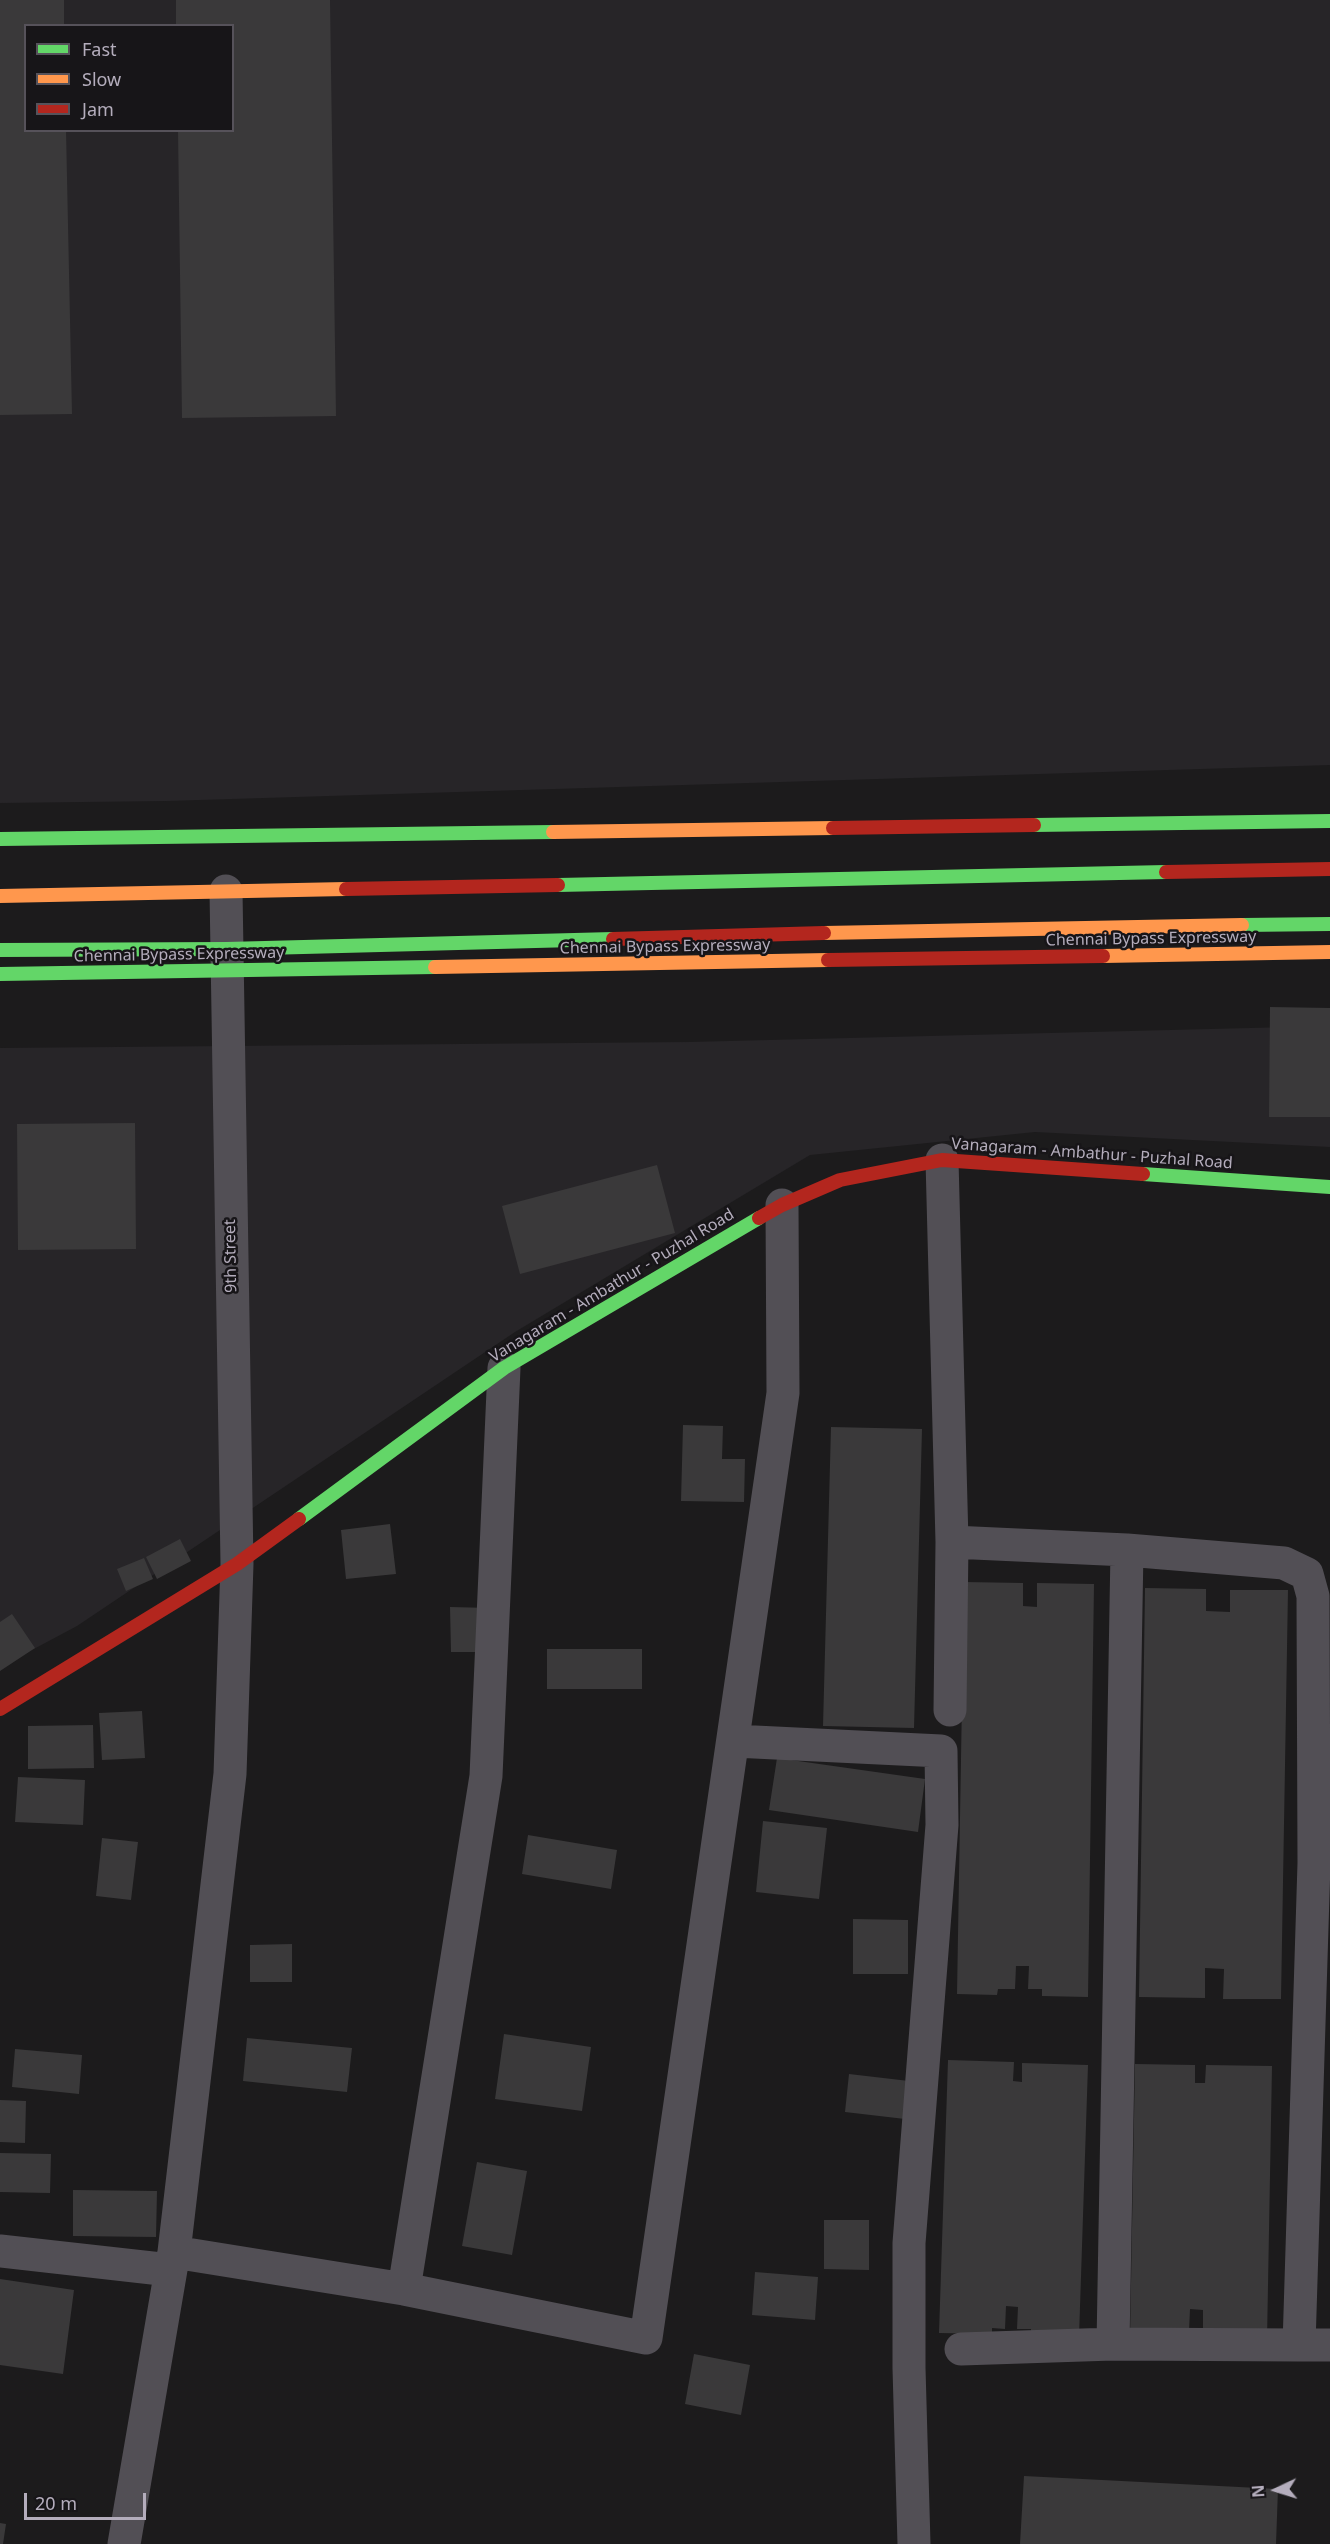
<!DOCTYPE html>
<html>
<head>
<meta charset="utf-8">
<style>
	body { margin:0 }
	#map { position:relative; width:1330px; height:2544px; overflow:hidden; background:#1c1b1c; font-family:"Noto Sans",sans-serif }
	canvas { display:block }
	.legend { position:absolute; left:24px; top:24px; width:210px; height:108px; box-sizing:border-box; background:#171518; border:2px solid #56525a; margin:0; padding:8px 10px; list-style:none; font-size:18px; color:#b4adbc }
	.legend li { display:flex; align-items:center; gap:12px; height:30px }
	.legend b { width:30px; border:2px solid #56525a }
	.north { position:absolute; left:1246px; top:2460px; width:60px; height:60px; -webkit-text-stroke:4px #171518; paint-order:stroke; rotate:266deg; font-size:16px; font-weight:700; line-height:24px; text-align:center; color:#b4adbc }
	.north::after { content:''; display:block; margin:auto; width:21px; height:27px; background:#b4adbc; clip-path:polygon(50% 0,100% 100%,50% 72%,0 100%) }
	.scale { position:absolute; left:24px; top:2493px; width:122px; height:27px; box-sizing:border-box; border:3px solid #b4adbc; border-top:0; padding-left:8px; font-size:18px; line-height:21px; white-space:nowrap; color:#b4adbc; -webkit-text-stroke:4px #171518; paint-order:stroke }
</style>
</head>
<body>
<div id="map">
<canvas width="1330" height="2544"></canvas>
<ul class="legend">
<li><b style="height:8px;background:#63d668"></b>Fast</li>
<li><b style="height:8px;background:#ff974d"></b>Slow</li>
<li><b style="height:8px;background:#b3261e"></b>Jam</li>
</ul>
<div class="north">N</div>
<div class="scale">20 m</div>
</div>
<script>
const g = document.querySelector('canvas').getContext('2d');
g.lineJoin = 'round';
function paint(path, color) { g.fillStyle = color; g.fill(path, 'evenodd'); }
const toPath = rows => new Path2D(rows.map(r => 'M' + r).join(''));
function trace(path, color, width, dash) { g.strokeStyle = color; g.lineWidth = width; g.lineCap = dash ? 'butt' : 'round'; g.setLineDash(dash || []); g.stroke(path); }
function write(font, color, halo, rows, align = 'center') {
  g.font = font + ' "Noto Sans",sans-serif'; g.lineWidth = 5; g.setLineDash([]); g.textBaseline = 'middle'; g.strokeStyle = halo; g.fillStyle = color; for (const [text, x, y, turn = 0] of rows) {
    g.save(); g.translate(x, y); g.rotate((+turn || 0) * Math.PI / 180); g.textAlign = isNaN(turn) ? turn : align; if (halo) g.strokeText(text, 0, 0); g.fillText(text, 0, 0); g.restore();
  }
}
paint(toPath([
	[0,0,1330,0,1330,765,167,801,0,803],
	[26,26,232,26,232,130,26,130],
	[1330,1026,1330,1147,1035,1132,810,1155,515,1332,77,1626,0,1667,0,1048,689,1042]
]), '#272528');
paint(toPath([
	[0,0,64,0,64,26,26,26,26,130,66,130,72,414,0,415],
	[176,0,330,0,336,416,182,418,178,130,232,130,232,26,176,26],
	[1270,1007,1330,1008,1330,1117,1269,1117],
	[135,1123,136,1249,18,1250,17,1124],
	[657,1165,675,1233,520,1274,502,1206],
	[683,1425,723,1426,722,1459,745,1459,744,1502,681,1501],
	[831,1427,922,1429,914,1728,823,1726],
	[390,1524,396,1574,346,1579,341,1530],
	[180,1539,191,1561,157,1579,146,1557],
	[144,1558,153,1579,126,1591,117,1569],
	[964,1582,1023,1583,1023,1606,1037,1607,1037,1583,1094,1584,1088,1997,1042,1996,1042,1989,1028,1989,1029,1966,1016,1966,1015,1989,998,1989,997,1995,957,1994],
	[1145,1588,1206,1589,1206,1611,1230,1612,1230,1590,1288,1590,1281,1999,1223,1999,1224,1969,1205,1968,1205,1998,1139,1997],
	[450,1607,491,1608,490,1652,451,1652],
	[12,1614,35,1648,0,1671,0,1622],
	[547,1649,642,1649,642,1689,547,1689],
	[142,1711,145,1758,102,1760,99,1713],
	[93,1725,94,1768,28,1769,28,1726],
	[777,1758,925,1779,918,1832,769,1810],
	[18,1777,85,1780,83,1825,15,1822],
	[763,1821,827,1828,819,1899,756,1892],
	[528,1835,617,1850,611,1889,522,1874],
	[102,1838,138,1842,131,1900,96,1896],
	[853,1919,908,1920,908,1974,853,1974],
	[292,1944,292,1982,250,1982,250,1945],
	[504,2034,591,2047,582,2111,495,2099],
	[247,2038,352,2048,347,2092,243,2081],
	[15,2049,82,2055,79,2094,12,2087],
	[948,2060,1014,2062,1013,2081,1022,2082,1022,2063,1088,2065,1079,2337,1031,2336,1031,2329,1017,2329,1018,2307,1006,2306,1005,2329,992,2328,992,2334,939,2333],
	[1135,2064,1195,2065,1195,2083,1205,2083,1206,2065,1272,2066,1267,2340,1203,2331,1203,2310,1190,2309,1189,2331,1130,2338],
	[849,2074,909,2081,905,2119,845,2112],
	[0,2100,26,2101,25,2143,0,2142],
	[0,2153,51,2154,50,2193,0,2192],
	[477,2162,527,2171,512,2255,462,2246],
	[73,2190,157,2191,156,2237,73,2236],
	[824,2220,869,2220,869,2270,824,2269],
	[755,2272,818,2277,815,2320,752,2315],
	[0,2279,74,2290,63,2374,0,2365],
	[694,2354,750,2365,741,2415,685,2404],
	[1024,2476,1278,2489,1276,2544,1020,2544],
	[0,2523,6,2524,3,2544,0,2544]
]), '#3a393a');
trace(toPath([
	[942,1160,952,1542,950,1710],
	[952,1542,1127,1550,1113,2344],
	[734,1741,941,1751,942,1825,909,2243,909,2368,914,2544],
	[0,2251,170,2270],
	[174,2252,404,2289,646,2338,783,1393,782,1205],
	[404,2289,486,1776,504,1368],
	[1299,2345,1330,2345],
	[961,2349,1113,2344,1299,2345,1314,1863,1313,1596,1307,1574,1284,1563,1127,1550],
	[124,2544,174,2252,230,1774,237,1564,226,891]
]), '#524f55', 33);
trace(toPath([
	[1034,825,1330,821],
	[0,839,553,832],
	[558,885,1166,872],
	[1242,925,1330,924],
	[0,950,226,949,613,939],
	[0,974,435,967],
	[1143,1174,1330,1187],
	[299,1519,504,1368,759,1218]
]), '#63d668', 14);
trace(toPath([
	[553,832,833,828],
	[0,896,346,889],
	[824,933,1242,925],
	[1103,956,1330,952],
	[435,967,828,960]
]), '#ff974d', 14);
trace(toPath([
	[833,828,1034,825],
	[1166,872,1330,869],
	[346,889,558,885],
	[613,939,824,933],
	[828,960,1103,956],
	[759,1218,782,1205,840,1180,942,1160,1143,1174],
	[0,1709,237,1564,299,1519]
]), '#b3261e', 14);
write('16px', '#b4adbc', '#171518', [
	["Chennai Bypass Expressway",1151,939,-1],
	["Chennai Bypass Expressway",665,947,-1],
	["Chennai Bypass Expressway",179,955,-1],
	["Vanagaram - Ambathur - Puzhal Road",1092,1154,4],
	["9th Street",231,1256,-91],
	["Vanagaram - Ambathur - Puzhal Road",612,1286,-31]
]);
</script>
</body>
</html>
